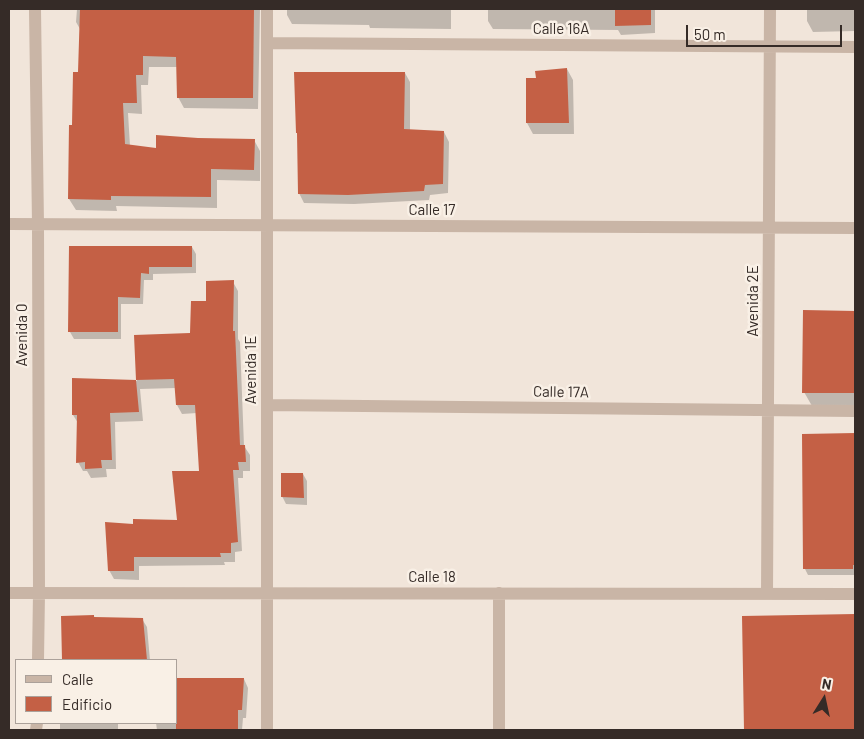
<!DOCTYPE html>
<html>
<head>
<meta charset="utf-8">
<style>
	body { margin:0 }
	#map { position:relative; width:864px; height:739px; overflow:hidden; background:#f1e5da; font-family:Barlow,sans-serif }
	canvas { display:block }
	.frame { position:absolute; inset:0; border:10px solid #352b27; pointer-events:none }
	.legend { position:absolute; left:15px; top:659px; width:162px; height:65px; box-sizing:border-box; background:#f9f0e6; border:1px solid #aba19a; margin:0; padding:6px 9px; list-style:none; font-size:15px; color:#352b27 }
	.legend li { display:flex; align-items:center; gap:10px; height:25px }
	.legend b { width:25px; border:1px solid #aba19a }
	.north { position:absolute; left:799px; top:674px; width:50px; height:50px; -webkit-text-stroke:4px #f9f0e6; paint-order:stroke; rotate:10deg; font-size:14px; font-weight:700; line-height:20px; text-align:center; color:#352b27 }
	.north::after { content:''; display:block; margin:auto; width:18px; height:22px; background:#352b27; clip-path:polygon(50% 0,100% 100%,50% 72%,0 100%) }
	.scale { position:absolute; left:686px; top:25px; width:156px; height:22px; box-sizing:border-box; border:2px solid #352b27; border-top:0; padding-left:6px; font-size:15px; line-height:18px; white-space:nowrap; color:#352b27; -webkit-text-stroke:4px #f9f0e6; paint-order:stroke }
</style>
</head>
<body>
<div id="map">
<canvas width="864" height="739"></canvas>
<div class="frame"></div>
<ul class="legend">
<li><b style="height:6px;background:#c9b5a6"></b>Calle</li>
<li><b style="height:14px;background:#c46045"></b>Edificio</li>
</ul>
<div class="north">N</div>
<div class="scale">50 m</div>
</div>
<script>
const g = document.querySelector('canvas').getContext('2d');
g.lineJoin = 'round';
function paint(path, color) { g.fillStyle = color; g.fill(path, 'evenodd'); }
const toPath = rows => new Path2D(rows.map(r => 'M' + r).join(''));
function trace(path, color, width, dash) { g.strokeStyle = color; g.lineWidth = width; g.lineCap = dash ? 'butt' : 'round'; g.setLineDash(dash || []); g.stroke(path); }
function write(font, color, halo, rows, align = 'center') {
  g.font = font + ' Barlow,sans-serif'; g.lineWidth = 5; g.setLineDash([]); g.textBaseline = 'middle'; g.strokeStyle = halo; g.fillStyle = color; for (const [text, x, y, turn = 0] of rows) {
    g.save(); g.translate(x, y); g.rotate((+turn || 0) * Math.PI / 180); g.textAlign = isNaN(turn) ? turn : align; if (halo) g.strokeText(text, 0, 0); g.fillText(text, 0, 0); g.restore();
  }
}
paint(toPath([
	[77,9,260,9,258,109,184,108,178,97,178,67,149,67,148,85,141,85,142,114,128,113,130,146,157,149,254,140,260,151,260,181,217,180,217,208,116,206,117,211,76,210,69,199,73,126,79,73,80,29,76,22],
	[287,9,451,9,451,29,370,28,369,25,292,24,287,15],
	[488,9,655,9,655,33,621,35,618,30,493,29,488,21],
	[807,9,855,9,855,31,813,32,807,21],
	[567,69,573,80,574,134,533,134,527,123,527,79,537,79],
	[405,73,410,82,410,131,444,132,449,142,448,193,430,195,429,200,354,204,304,203,299,193,298,136,297,133,295,74],
	[70,247,192,247,196,254,196,273,153,274,153,280,144,280,143,304,121,304,121,339,74,339,70,332],
	[233,282,238,291,238,339,240,342,244,446,250,455,250,471,243,471,243,478,238,478,242,551,235,552,235,562,224,562,225,565,139,566,139,580,114,579,109,570,134,526,178,521,200,472,197,413,182,414,177,405,176,388,140,389,143,421,115,422,116,469,106,469,107,477,91,478,87,471,83,471,78,462,78,423,73,415,73,379,137,381,136,336,191,334,207,303],
	[804,312,855,312,855,406,812,406,804,392],
	[804,435,855,435,855,575,808,575,805,569],
	[303,474,307,481,307,505,286,504,282,496],
	[94,616,95,619,142,619,147,627,150,660,63,660,63,617],
	[855,616,855,730,745,730,743,617],
	[244,679,248,688,246,718,243,718,242,730,157,730,156,723,176,723],
	[60,723,118,723,118,730,60,730]
]), '#0003');
paint(toPath([
	[80,9,254,9,253,98,177,98,176,57,143,56,143,75,136,75,137,103,123,103,125,144,156,148,156,135,198,138,255,139,254,170,211,169,211,197,111,196,111,200,68,199,69,125,72,125,73,72,78,72],
	[615,9,651,9,651,25,615,26],
	[567,68,569,123,526,123,526,78,536,78,535,71],
	[294,72,405,72,404,129,444,131,443,184,425,185,424,191,348,195,298,194,297,133,296,133],
	[69,246,192,246,192,267,149,267,149,274,141,273,140,298,118,297,118,332,68,332],
	[234,280,233,331,235,331,240,445,245,445,246,462,238,462,239,470,233,470,238,542,231,543,231,553,220,553,221,557,134,557,134,571,108,571,105,522,133,524,133,519,177,520,172,471,199,471,195,405,176,405,174,379,136,380,134,335,190,333,191,301,206,301,206,281],
	[803,310,855,311,855,393,802,393],
	[72,378,136,380,139,412,110,413,112,460,101,460,102,468,85,469,85,462,76,463,77,415,72,415],
	[855,433,855,565,853,565,853,569,803,569,802,434],
	[281,473,303,473,304,498,281,497],
	[855,614,855,730,744,730,742,616],
	[94,615,94,617,143,618,147,660,62,660,61,616],
	[176,678,244,678,242,710,238,710,238,730,176,730]
]), '#c46045');
trace(toPath([
	[35,9,38,224,39,593,38,660],
	[267,43,855,47],
	[9,224,855,228],
	[267,405,855,411],
	[9,593,855,594],
	[767,594,770,9],
	[36,730,37,723],
	[267,730,267,9],
	[499,730,499,593]
]), '#c9b5a6', 12);
write('15px', '#352b27', '#f9f0e6', [
	["Calle 16A",561,29],
	["Calle 17",432,210],
	["Avenida 2E",753,301,-90],
	["Avenida 0",22,335,-90],
	["Avenida 1E",251,370,-90],
	["Calle 17A",561,392,1],
	["Calle 18",432,577]
]);
</script>
</body>
</html>
